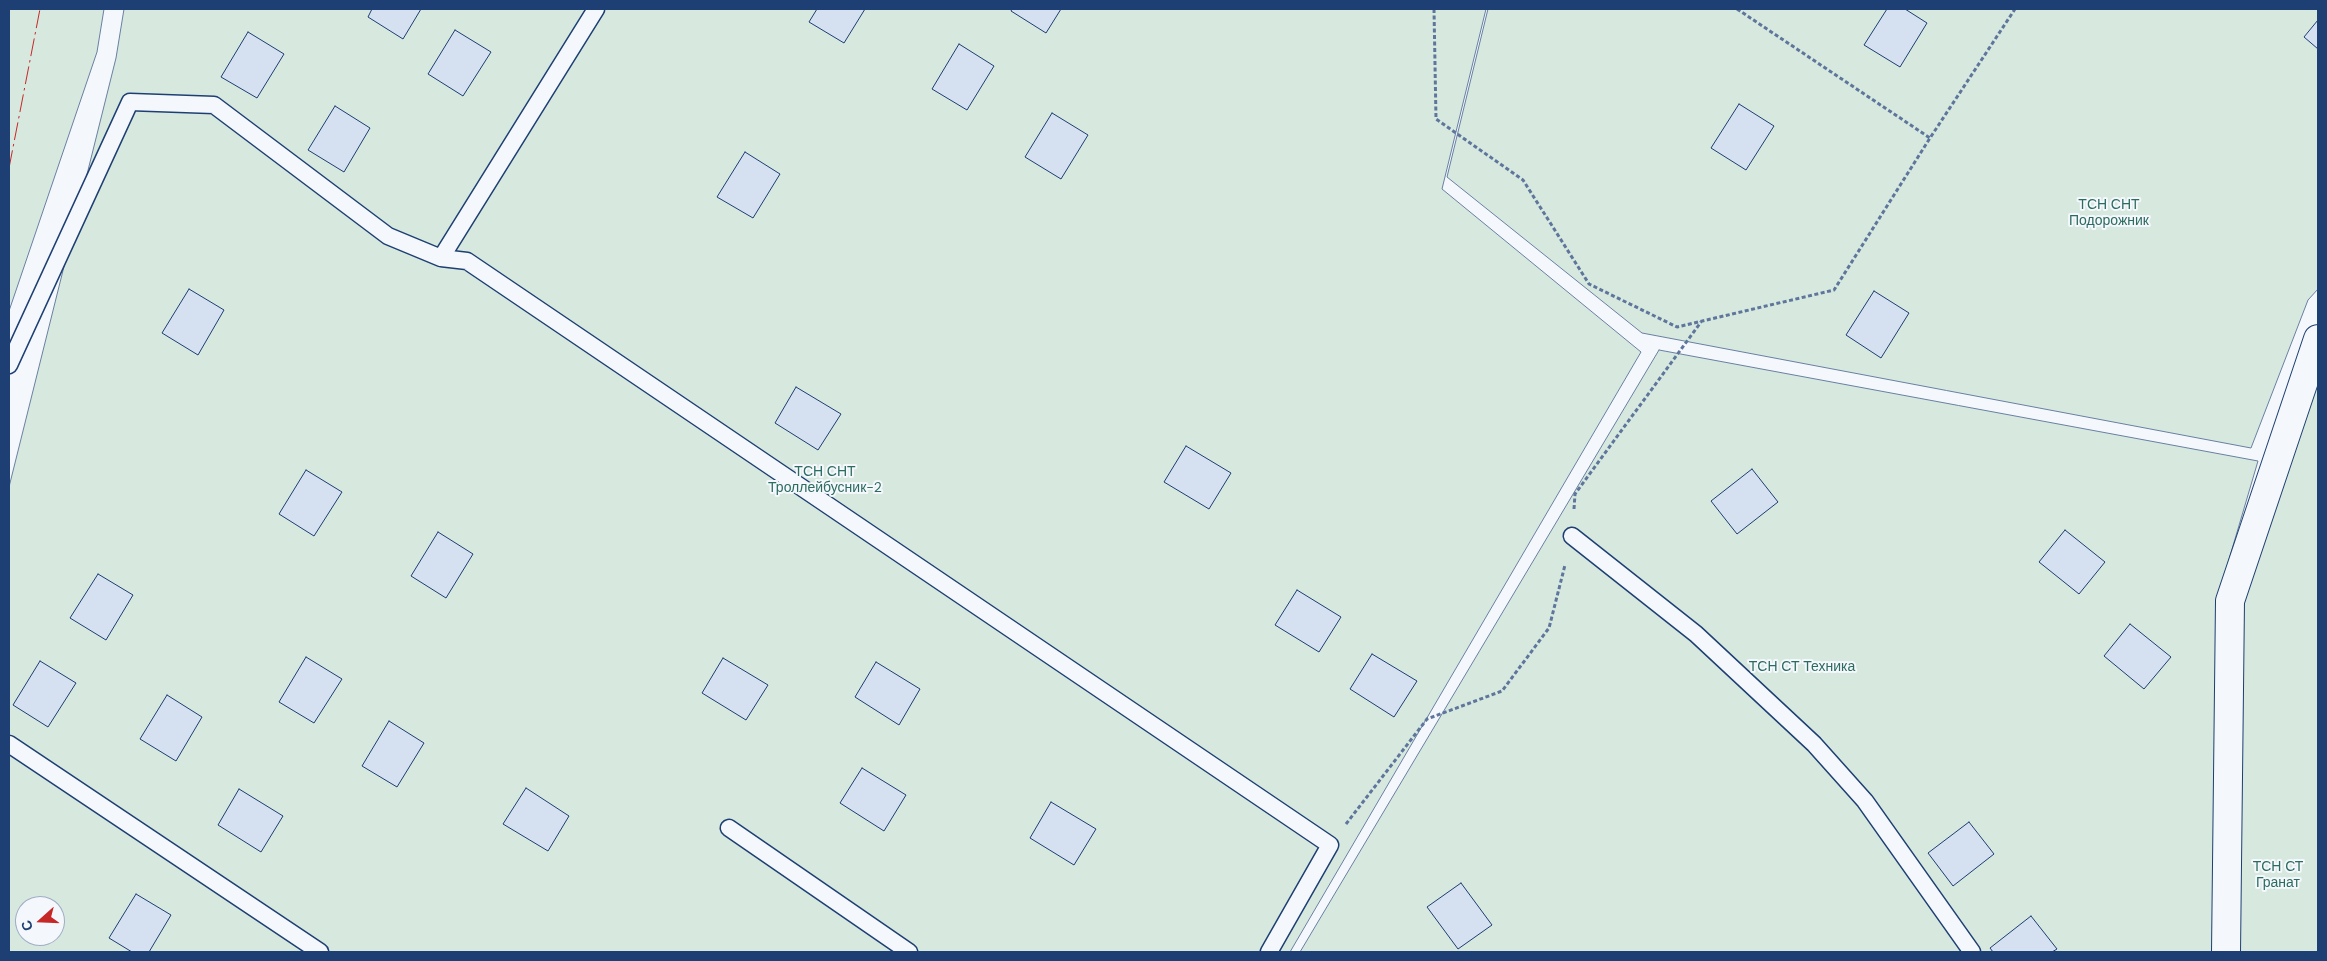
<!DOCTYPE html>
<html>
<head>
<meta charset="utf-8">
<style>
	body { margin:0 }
	#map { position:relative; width:2327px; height:961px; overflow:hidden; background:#f4f7fb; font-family:"DM Sans",sans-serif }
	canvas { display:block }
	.frame { position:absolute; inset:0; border:10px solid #1d3f73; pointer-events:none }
	.north { position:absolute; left:15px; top:896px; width:50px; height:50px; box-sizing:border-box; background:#f4f7fb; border:1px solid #9eadc5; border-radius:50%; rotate:250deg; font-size:14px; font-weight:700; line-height:20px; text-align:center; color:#1d3f73 }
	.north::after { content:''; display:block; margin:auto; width:18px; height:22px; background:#c62828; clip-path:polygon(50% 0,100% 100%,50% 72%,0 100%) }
</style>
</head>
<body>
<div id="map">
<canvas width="2327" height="961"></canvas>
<div class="frame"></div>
<div class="north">С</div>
</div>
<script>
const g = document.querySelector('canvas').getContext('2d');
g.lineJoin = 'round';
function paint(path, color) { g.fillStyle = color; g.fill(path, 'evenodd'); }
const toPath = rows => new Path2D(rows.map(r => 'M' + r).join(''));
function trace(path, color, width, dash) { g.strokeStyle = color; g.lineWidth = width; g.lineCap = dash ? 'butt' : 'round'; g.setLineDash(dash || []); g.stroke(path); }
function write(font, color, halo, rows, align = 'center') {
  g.font = font + ' "DM Sans",sans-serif'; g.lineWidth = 4; g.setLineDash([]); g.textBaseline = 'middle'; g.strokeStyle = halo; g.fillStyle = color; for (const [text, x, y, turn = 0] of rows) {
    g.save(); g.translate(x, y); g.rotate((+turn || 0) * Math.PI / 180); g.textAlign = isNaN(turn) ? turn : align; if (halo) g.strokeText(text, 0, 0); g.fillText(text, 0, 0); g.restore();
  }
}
const green = toPath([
	[9,9,104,9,97,52,9,311,9,9],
	[124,9,1486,9,1442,189,1641,352,1290,952,9,952,9,487,116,58,124,9],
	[25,906,55,906,55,936,25,936,25,906],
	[1488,9,2318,9,2318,289,2308,300,2251,448,1642,333,1447,177,1488,9],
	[1659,350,2258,461,2220,590,2214,952,1300,952,1659,350],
	[2318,370,2318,952,2237,952,2242,602,2318,370]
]);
paint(green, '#d7e8df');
trace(green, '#687fa3', 1);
const building = toPath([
	[372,9,421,9,403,39,368,17,372,9],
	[817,9,865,9,844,43,809,22,817,9],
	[1012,9,1061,9,1046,33,1011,11,1012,9],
	[1887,9,1905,9,1927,23,1900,67,1864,45,1887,9],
	[2318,20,2318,49,2304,37,2318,20],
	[455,30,491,52,463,96,428,74,455,30],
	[248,32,284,54,257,98,221,77,248,32],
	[959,44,994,66,967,110,932,89,959,44],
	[1739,104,1774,126,1746,170,1711,148,1739,104],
	[335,106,370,128,344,172,308,150,335,106],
	[1052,113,1088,135,1061,179,1025,157,1052,113],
	[745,152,780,174,753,218,717,197,745,152],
	[189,289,224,310,198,355,162,333,189,289],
	[1874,291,1909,313,1881,358,1846,335,1874,291],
	[796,387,841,414,818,450,775,423,796,387],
	[1186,446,1231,473,1209,509,1164,482,1186,446],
	[1752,469,1778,502,1737,534,1711,501,1752,469],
	[306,470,342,492,314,536,279,514,306,470],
	[2065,530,2105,562,2079,594,2039,562,2065,530],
	[438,532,473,554,446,598,411,576,438,532],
	[98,574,133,595,106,640,70,618,98,574],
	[1297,590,1341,617,1319,652,1275,625,1297,590],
	[2130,624,2171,657,2144,689,2104,656,2130,624],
	[1372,654,1417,681,1394,717,1350,689,1372,654],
	[306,657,342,679,314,723,279,702,306,657],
	[723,658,768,685,746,720,702,693,723,658],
	[40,661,76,683,48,727,13,705,40,661],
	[876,662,920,689,899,725,855,697,876,662],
	[167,695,202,717,176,761,140,739,167,695],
	[389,721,424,743,397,787,362,766,389,721],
	[862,768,906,795,884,831,840,803,862,768],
	[526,788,569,816,548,851,503,824,526,788],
	[239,789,283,816,261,852,218,825,239,789],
	[1051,802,1096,829,1074,865,1030,838,1051,802],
	[1969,822,1994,854,1953,886,1928,853,1969,822],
	[1461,883,1492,925,1458,949,1427,907,1461,883],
	[136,894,171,915,149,952,132,952,109,938,136,894],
	[2031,916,2057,949,2052,952,1993,952,1990,948,2031,916]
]);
paint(building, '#d5e0f0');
trace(building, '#1d3f73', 1);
const lane = toPath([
	[441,258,467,261,1330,845,1269,952],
	[9,365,130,102,214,105,388,236,441,258,596,9],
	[1572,536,1696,634,1814,744,1865,801,1972,952],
	[9,744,320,952],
	[729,828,909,952]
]);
const street = toPath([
	[2226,952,2230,601,2318,339]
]);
trace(lane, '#1d3f73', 19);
trace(street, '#1d3f73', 30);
trace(toPath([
	[1434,9,1436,119,1523,180,1589,284,1677,327,1834,290,1930,138,2015,9],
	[1737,9,1930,138],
	[1574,509,1575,494,1701,322],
	[1346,824,1427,719,1502,691,1549,628,1565,565]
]), '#5e769c', 3, [4, 2.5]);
trace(lane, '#f4f7fb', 16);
trace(street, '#f4f7fb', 28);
trace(toPath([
	[9,168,40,9]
]), '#c62828', 1, [18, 4, 2.5, 4]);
write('14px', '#2c6c60', '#f4f7fb', [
	["ТСН СНТ",2109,205],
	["Подорожник",2109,221],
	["ТСН СНТ",825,472],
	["Троллейбусник-2",825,488],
	["ТСН СТ Техника",1802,667],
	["ТСН СТ",2278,867],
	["Гранат",2278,883]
]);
</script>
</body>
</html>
